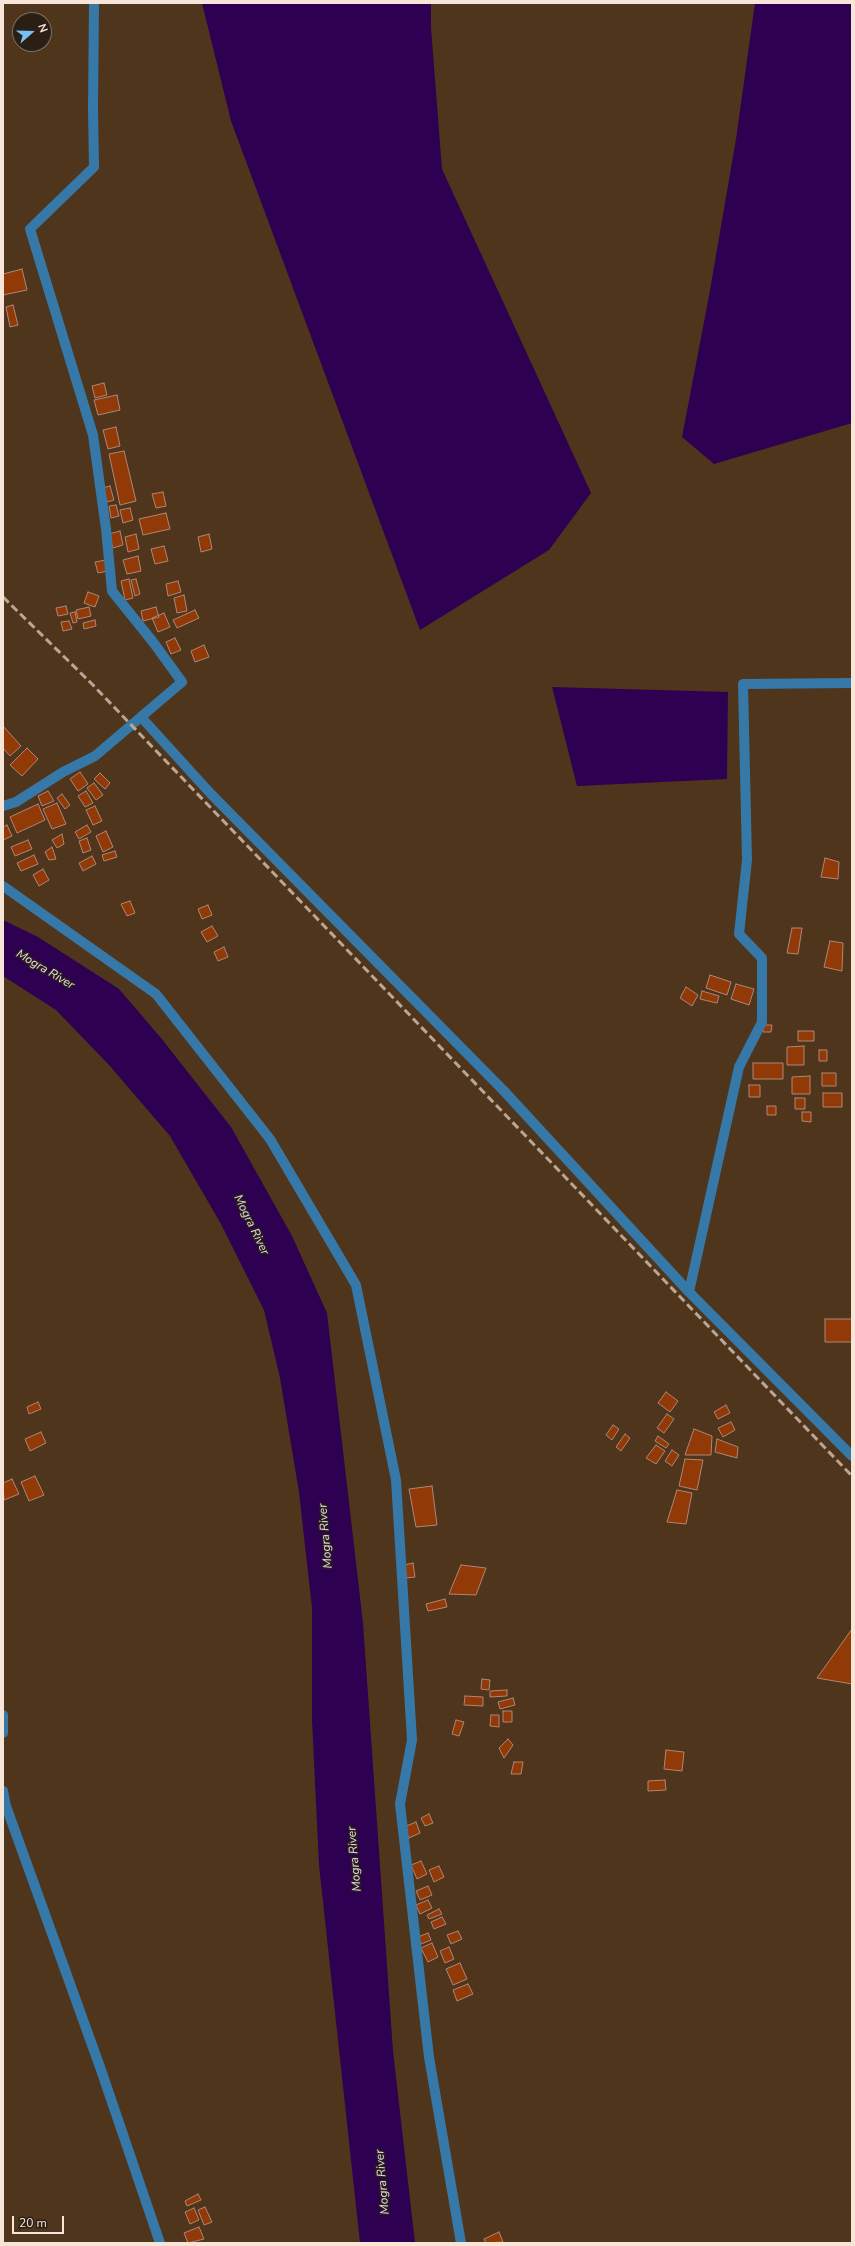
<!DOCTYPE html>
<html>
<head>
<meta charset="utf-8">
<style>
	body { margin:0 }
	#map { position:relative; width:855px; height:2246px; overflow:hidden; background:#4f351c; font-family:"Nunito Sans",sans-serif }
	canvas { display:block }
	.frame { position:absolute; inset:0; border:4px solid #f7e6d8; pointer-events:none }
	.north { position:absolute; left:12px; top:12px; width:40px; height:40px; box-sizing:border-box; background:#2b1f14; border:1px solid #7d6f62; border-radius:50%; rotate:70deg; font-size:11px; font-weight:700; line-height:16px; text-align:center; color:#f7e6d8 }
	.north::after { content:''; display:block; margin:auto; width:14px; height:18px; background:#77bff7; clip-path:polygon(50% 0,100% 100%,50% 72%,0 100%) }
	.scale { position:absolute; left:12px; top:2216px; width:52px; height:18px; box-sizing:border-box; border:2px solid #f7e6d8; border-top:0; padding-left:5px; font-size:12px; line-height:14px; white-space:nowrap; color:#f7e6d8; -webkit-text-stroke:3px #2b1f14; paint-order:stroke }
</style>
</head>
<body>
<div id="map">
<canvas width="855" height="2246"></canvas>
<div class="frame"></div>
<div class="north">N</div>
<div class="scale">20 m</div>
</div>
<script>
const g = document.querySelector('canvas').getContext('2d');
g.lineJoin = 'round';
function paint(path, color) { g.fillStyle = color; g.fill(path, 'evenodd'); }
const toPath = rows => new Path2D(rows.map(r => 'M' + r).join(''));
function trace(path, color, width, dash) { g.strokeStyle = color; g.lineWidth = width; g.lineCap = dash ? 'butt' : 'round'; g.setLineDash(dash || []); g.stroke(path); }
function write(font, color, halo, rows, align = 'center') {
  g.font = font + ' "Nunito Sans",sans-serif'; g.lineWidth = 3; g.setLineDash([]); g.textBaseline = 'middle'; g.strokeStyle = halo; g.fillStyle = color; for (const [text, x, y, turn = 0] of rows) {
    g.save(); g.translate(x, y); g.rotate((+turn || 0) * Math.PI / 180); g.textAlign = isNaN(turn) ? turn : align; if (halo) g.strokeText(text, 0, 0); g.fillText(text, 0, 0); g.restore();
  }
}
paint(toPath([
	[202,3,431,3,431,28,442,169,591,493,549,550,420,630,231,121],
	[755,3,852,3,852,423,714,464,682,437,709,296,736,139],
	[552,687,728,692,727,779,577,786],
	[3,920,38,937,119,989,161,1038,231,1127,292,1236,327,1313,363,1623,393,2051,415,2243,360,2243,319,1865,312,1720,312,1608,299,1492,280,1378,264,1310,221,1224,170,1136,109,1065,56,1010,3,976]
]), '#2e0051');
const building = toPath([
	[22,269,27,290,3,295,3,274,22,269],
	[13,305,18,325,10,327,6,307,13,305],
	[104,383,107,395,95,398,92,386,104,383],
	[117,395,120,410,98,415,94,400,117,395],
	[116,427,120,446,108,449,103,430,116,427],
	[124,451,136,501,120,505,109,454,124,451],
	[110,486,114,500,107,502,103,488,110,486],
	[163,492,166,506,156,508,152,494,163,492],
	[116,505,119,516,111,518,109,506,116,505],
	[130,508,133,520,123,523,120,510,130,508],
	[166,513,170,529,143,535,139,519,166,513],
	[120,531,123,545,113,548,109,534,120,531],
	[136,534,139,549,128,552,125,537,136,534],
	[209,534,212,549,201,552,198,537,209,534],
	[164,546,168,561,155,564,151,549,164,546],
	[138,556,141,571,127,574,123,560,138,556],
	[106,560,108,571,98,573,95,562,106,560],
	[129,579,133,598,125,600,121,581,129,579],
	[136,579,140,594,135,596,131,580,136,579],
	[178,581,181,592,168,596,166,584,178,581],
	[88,592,99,596,95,607,84,603,88,592],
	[184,595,187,611,177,613,174,598,184,595],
	[66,606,68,614,58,616,56,608,66,606],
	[89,607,91,616,78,619,76,610,89,607],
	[156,607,159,617,143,621,141,611,156,607],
	[195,610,199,618,177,628,173,620,195,610],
	[75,612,77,622,73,623,70,613,75,612],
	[164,613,170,627,158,632,152,618,164,613],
	[95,620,96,626,84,629,83,623,95,620],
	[69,621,72,629,63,631,61,622,69,621],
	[175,638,181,650,171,654,166,642,175,638],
	[204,645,209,657,195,662,191,651,204,645],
	[3,726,21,746,10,756,3,748,3,726],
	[27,748,38,759,22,776,10,765,27,748],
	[80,772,88,784,78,791,70,779,80,772],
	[100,773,110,783,105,789,94,779,100,773],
	[94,783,103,795,96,800,87,788,94,783],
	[48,791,54,801,42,806,38,796,48,791],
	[86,791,93,803,85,807,78,796,86,791],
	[62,794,70,805,65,809,57,798,62,794],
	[57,803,66,824,52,829,43,809,57,803],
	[38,804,45,820,17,833,10,817,38,804],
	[95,806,102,821,93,825,86,810,95,806],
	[7,825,12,836,3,840,3,827,7,825],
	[87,825,91,832,79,839,75,832,87,825],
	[106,831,113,847,103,852,96,836,106,831],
	[62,834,64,844,57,848,52,840,62,834],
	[87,838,91,850,83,853,79,841,87,838],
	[28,840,32,849,15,856,11,847,28,840],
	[52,847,56,859,49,860,45,852,52,847],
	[115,851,117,857,104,861,102,855,115,851],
	[34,855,38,864,21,871,17,863,34,855],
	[92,856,96,864,83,871,79,863,92,856],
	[825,858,839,862,838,879,821,877,825,858],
	[43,869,49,880,39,886,33,875,43,869],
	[130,901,135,913,127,916,121,904,130,901],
	[208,905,212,915,202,919,198,909,208,905],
	[212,926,218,936,207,942,201,932,212,926],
	[792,928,802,928,798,954,787,953,792,928],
	[830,941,843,943,842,971,824,967,830,941],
	[224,947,228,957,218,961,214,952,224,947],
	[710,975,731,982,727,995,706,988,710,975],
	[736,984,754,989,749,1005,731,999,736,984],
	[686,987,698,995,692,1006,680,998,686,987],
	[702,991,719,996,717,1003,700,999,702,991],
	[763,1025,772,1025,771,1032,763,1032,763,1025],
	[798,1031,814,1031,814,1041,798,1041,798,1031],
	[804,1046,804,1065,787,1065,787,1047,804,1046],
	[819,1050,827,1050,827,1061,819,1061,819,1050],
	[753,1063,783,1063,783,1079,753,1079,753,1063],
	[822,1073,836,1073,836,1086,822,1086,822,1073],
	[810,1076,810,1094,792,1094,792,1077,810,1076],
	[749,1085,760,1085,760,1097,749,1097,749,1085],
	[823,1093,842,1093,842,1107,823,1107,823,1093],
	[795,1098,805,1098,805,1109,795,1109,795,1098],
	[767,1106,776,1106,776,1115,767,1115,767,1106],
	[802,1112,811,1112,811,1122,802,1121,802,1112],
	[825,1319,852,1319,852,1342,825,1342,825,1319],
	[666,1392,678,1401,670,1412,658,1403,666,1392],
	[38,1402,41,1409,29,1414,27,1407,38,1402],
	[726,1405,730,1413,718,1419,714,1412,726,1405],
	[667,1414,674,1419,664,1433,657,1428,667,1414],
	[731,1422,735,1430,723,1437,718,1428,731,1422],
	[613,1425,619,1429,612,1440,606,1435,613,1425],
	[694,1429,712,1436,711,1455,685,1455,694,1429],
	[41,1432,46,1443,30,1451,25,1439,41,1432],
	[625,1434,630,1438,621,1451,616,1447,625,1434],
	[658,1436,669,1444,666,1448,655,1441,658,1436],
	[717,1439,738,1447,737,1458,715,1452,717,1439],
	[656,1445,665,1451,656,1464,646,1458,656,1445],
	[672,1450,679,1455,672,1466,665,1461,672,1450],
	[685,1459,703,1460,697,1490,679,1486,685,1459],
	[35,1476,44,1495,29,1501,21,1482,35,1476],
	[12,1479,19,1494,4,1500,3,1483,12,1479],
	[432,1486,437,1525,416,1527,409,1489,432,1486],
	[677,1490,692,1493,686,1524,667,1522,677,1490],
	[413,1563,415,1577,406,1578,404,1565,413,1563],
	[461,1565,486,1568,476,1595,449,1594,461,1565],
	[445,1599,447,1607,428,1611,426,1604,445,1599],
	[852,1629,852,1684,817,1678,852,1629],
	[482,1679,490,1680,489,1690,481,1689,482,1679],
	[507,1690,507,1696,490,1697,490,1691,507,1690],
	[465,1696,483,1697,483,1706,464,1705,465,1696],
	[513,1698,515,1705,500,1709,498,1702,513,1698],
	[503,1711,512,1711,512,1722,503,1722,503,1711],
	[491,1715,499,1715,499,1727,490,1726,491,1715],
	[456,1720,464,1722,459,1736,452,1734,456,1720],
	[508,1739,513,1745,504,1758,499,1748,508,1739],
	[666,1750,684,1752,682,1771,664,1769,666,1750],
	[514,1762,523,1762,521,1774,511,1774,514,1762],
	[665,1780,666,1790,648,1791,648,1781,665,1780],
	[429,1814,433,1823,425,1826,421,1818,429,1814],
	[416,1822,420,1833,409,1838,404,1827,416,1822],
	[421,1861,427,1874,417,1879,411,1865,421,1861],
	[439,1866,444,1877,434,1882,429,1870,439,1866],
	[428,1886,432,1895,420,1900,416,1891,428,1886],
	[428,1900,432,1908,420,1914,416,1905,428,1900],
	[439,1909,442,1914,429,1919,427,1915,439,1909],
	[442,1917,446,1924,434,1929,431,1922,442,1917],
	[458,1931,462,1939,451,1944,447,1935,458,1931],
	[428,1933,431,1940,421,1944,418,1937,428,1933],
	[432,1943,438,1957,428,1962,421,1948,432,1943],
	[449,1947,454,1959,445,1963,440,1951,449,1947],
	[460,1963,467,1979,453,1985,446,1969,460,1963],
	[468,1984,473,1994,457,2001,453,1990,468,1984],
	[198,2194,201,2200,187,2206,185,2201,198,2194],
	[205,2207,212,2222,204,2225,198,2210,205,2207],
	[194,2208,199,2220,190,2224,185,2212,194,2208],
	[199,2227,204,2239,188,2243,184,2233,199,2227],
	[499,2232,503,2242,486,2243,484,2239,499,2232]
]);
paint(building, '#923908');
trace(building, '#ae8777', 1);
trace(toPath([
	[141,717,211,794,504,1091,689,1292,852,1456],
	[3,806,16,802,63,772,95,756,182,682,153,642,112,591,106,529,93,435,30,229,94,167,93,109,94,3],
	[3,886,156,994,270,1139,356,1285,396,1480,412,1740,400,1804,429,2057,461,2243],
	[689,1292,739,1067,762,1022,762,958,739,934,747,860,743,684,852,683],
	[3,1715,3,1733],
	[3,1791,6,1806,100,2067,160,2243]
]), '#3679a9', 10);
trace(toPath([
	[3,597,91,683,852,1476]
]), '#baa694', 3, [8, 4]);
write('italic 12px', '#e6dcf7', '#2b1f14', [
	["Mogra River",45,970,31],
	["Mogra River",251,1225,64],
	["Mogra River",326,1536,-95],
	["Mogra River",355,1859,-95],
	["Mogra River",383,2182,-95]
]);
</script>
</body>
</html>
